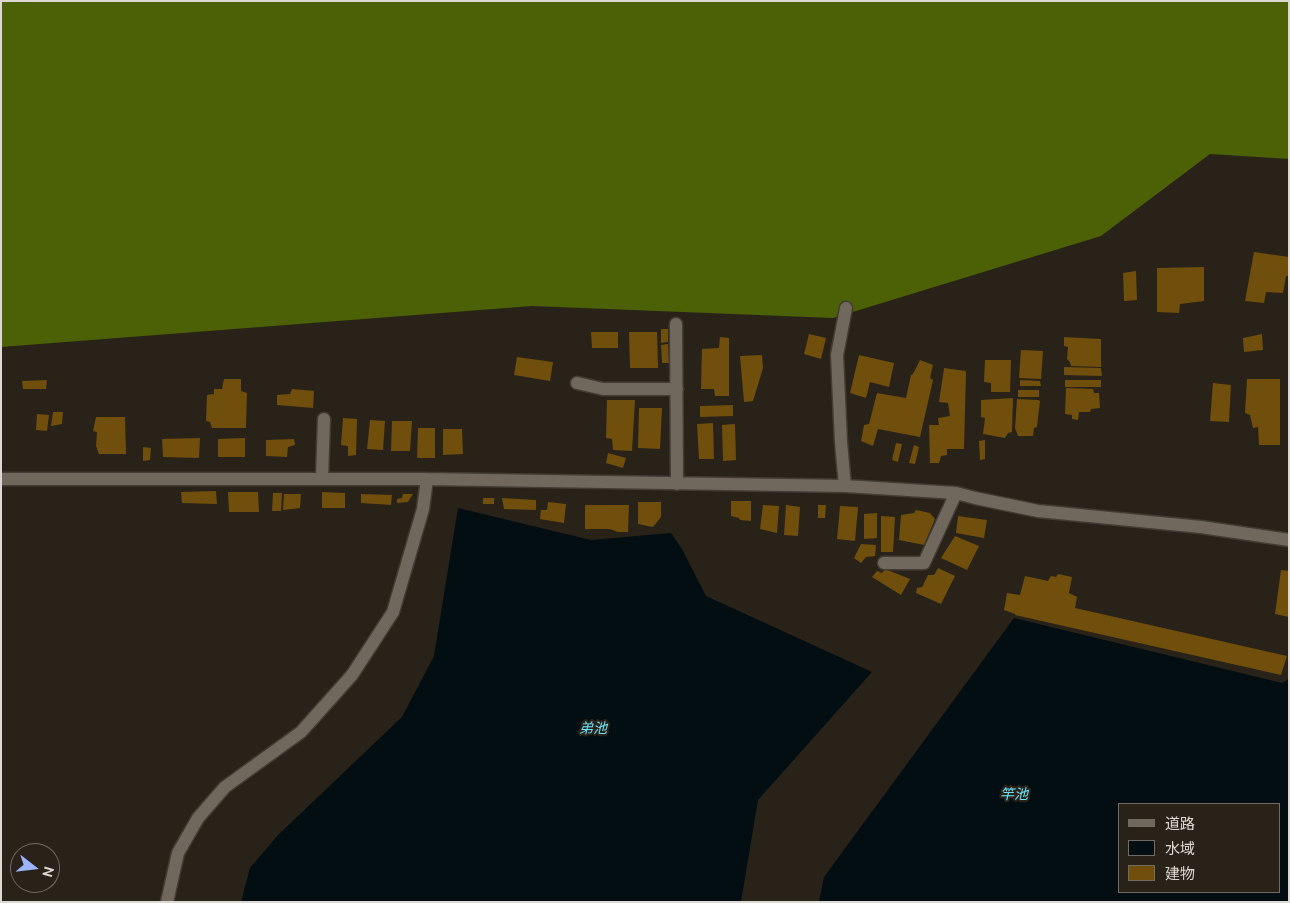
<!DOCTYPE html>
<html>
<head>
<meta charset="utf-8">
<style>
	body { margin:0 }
	#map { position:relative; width:1290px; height:903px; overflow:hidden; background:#292218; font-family:Ubuntu,"Noto Sans JP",sans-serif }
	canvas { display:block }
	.frame { position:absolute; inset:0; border:2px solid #ddd8d2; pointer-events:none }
	.legend { position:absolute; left:1118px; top:803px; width:162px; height:90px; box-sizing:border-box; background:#292218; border:1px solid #716b62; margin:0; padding:6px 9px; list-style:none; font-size:15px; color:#ddd8d2 }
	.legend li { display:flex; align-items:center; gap:10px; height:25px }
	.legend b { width:25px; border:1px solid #716b62 }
	.north { position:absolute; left:10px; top:843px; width:50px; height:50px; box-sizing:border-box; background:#292218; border:1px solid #716b62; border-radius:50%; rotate:106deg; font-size:14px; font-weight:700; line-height:20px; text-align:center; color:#ddd8d2 }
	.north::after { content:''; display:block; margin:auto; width:18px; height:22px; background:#9cb4fd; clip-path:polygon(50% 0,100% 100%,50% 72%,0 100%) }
</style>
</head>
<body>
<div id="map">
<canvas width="1290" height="903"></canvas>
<div class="frame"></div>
<ul class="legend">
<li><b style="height:6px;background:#70685c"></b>道路</li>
<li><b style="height:14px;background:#020e11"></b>水域</li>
<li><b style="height:14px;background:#704e0c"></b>建物</li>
</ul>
<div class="north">N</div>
</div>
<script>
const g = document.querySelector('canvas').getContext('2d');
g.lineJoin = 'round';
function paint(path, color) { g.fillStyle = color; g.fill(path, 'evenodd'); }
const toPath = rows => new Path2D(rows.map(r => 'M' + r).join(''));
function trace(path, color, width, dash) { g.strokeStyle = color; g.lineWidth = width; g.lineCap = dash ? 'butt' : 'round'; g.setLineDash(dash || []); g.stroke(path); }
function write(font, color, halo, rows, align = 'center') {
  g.font = font + ' Ubuntu,"Noto Sans JP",sans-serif'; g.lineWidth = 4.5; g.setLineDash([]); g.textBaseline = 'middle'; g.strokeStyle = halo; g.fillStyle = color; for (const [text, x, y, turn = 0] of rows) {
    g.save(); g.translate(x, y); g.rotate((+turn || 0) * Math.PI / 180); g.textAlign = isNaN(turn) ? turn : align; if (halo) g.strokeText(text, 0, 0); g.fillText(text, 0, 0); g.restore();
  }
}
paint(toPath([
	[1,1,1289,1,1289,159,1210,154,1101,236,833,318,532,306,1,347]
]), '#4c6106');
paint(toPath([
	[458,508,591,540,671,533,682,549,706,596,872,672,758,800,741,902,241,902,250,868,278,835,402,717,434,656],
	[1014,618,1282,683,1289,679,1289,902,819,902,824,877],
	[1119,804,1279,804,1279,892,1119,892]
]), '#020e11');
paint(toPath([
	[1254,252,1289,257,1289,276,1286,276,1283,293,1266,292,1264,303,1245,301],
	[1204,267,1204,301,1180,304,1179,313,1157,312,1157,268],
	[1136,271,1137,300,1124,301,1123,273],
	[661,329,668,329,668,342,661,343],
	[591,332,618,332,618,348,592,348],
	[629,332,657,332,658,368,630,368],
	[809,334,826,338,821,359,804,354],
	[1262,334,1263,350,1244,352,1243,338],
	[720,337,729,338,729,396,715,396,714,389,701,389,702,349,719,348],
	[1064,337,1101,339,1101,367,1071,366,1070,362,1067,359,1068,347,1064,346],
	[668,344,669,363,662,363,661,345],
	[1021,350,1043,351,1041,379,1019,378],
	[762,355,763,368,753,401,744,402,740,356],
	[859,355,894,363,889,387,870,382,866,398,850,393],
	[517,357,553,362,550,381,514,375],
	[920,360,933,365,930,378,933,380,920,437,878,429,873,446,861,441,864,425,869,424,877,393,906,398,911,375,913,374],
	[985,360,1011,360,1010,392,991,392,991,383,984,382],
	[1064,367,1101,368,1102,376,1064,375],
	[944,368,966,371,964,449,947,449,947,455,941,456,939,463,930,463,929,425,939,425,938,418,950,416,948,403,939,402],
	[224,379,241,379,241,391,247,393,246,428,212,428,210,422,206,421,207,395,214,394,214,389,222,389],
	[1247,379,1280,379,1280,445,1259,445,1258,427,1253,428,1250,415,1245,413],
	[47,380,46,389,23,389,22,381],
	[1020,380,1040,381,1041,386,1020,386],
	[1065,380,1101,380,1101,387,1065,387],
	[1213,383,1231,385,1229,422,1210,421],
	[1066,388,1093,389,1094,393,1099,393,1100,408,1091,409,1090,412,1079,412,1078,420,1072,419,1072,415,1065,414],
	[292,389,314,391,313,408,277,405,277,395,290,394],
	[1018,390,1039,390,1039,397,1018,397],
	[1013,398,1012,432,1008,433,1005,438,983,434,985,418,981,417,981,400],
	[1017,399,1038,400,1040,401,1037,427,1034,428,1033,436,1018,436,1015,428],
	[607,400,635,400,632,451,613,450,612,439,606,438],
	[733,405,733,416,700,417,700,406],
	[639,408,662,408,660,449,638,448],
	[53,412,63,412,62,424,51,426],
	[37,414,49,415,47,431,36,430],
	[96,417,125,417,126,454,99,454,96,446,97,432,93,431],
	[343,418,357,419,356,455,348,456,348,446,341,445],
	[370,420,385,421,383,450,367,449],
	[392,421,412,421,410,451,391,451],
	[713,423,714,459,699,459,697,424],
	[735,424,736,460,723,461,722,425],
	[418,428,435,428,435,458,417,458],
	[443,429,462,429,463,454,443,455],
	[200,438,199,458,163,457,162,439],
	[245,438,245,457,218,457,218,439],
	[294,439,295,445,288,447,287,457,266,456,266,440],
	[985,440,985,459,980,460,979,441],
	[896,443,902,444,898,462,892,460],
	[914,445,919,447,915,464,909,463],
	[143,447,151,448,150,460,143,461],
	[608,453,626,458,623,468,606,463],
	[216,491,217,504,182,503,181,492],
	[228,492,258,492,259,512,229,512],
	[322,492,345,493,345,508,322,508],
	[273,493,282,493,281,511,272,511],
	[284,494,301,494,300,508,283,510],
	[361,494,392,495,391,505,361,503],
	[403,494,413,494,408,502,397,503,397,499,402,498],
	[483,498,494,498,494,504,483,504],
	[502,498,536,500,536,510,504,509],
	[731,501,751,501,751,521,740,520,739,518,731,516],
	[548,502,566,504,564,523,540,519,541,510,547,510],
	[638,502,661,502,661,517,653,527,638,524],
	[585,505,629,505,628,532,618,532,610,529,585,529],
	[763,505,779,506,777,533,760,529],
	[786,505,800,507,798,536,784,535],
	[818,505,826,505,825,518,818,518],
	[840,506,858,507,855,541,837,539],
	[916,510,930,513,935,519,924,545,899,540,901,515,914,513],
	[877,513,877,538,864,539,864,514],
	[881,516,895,517,893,552,881,552],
	[958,516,987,520,984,538,956,533],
	[955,536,979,546,967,570,941,558],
	[861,544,876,545,875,556,866,557,861,563,854,558],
	[938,568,955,576,941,604,916,593,917,588,922,587,928,575,934,575],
	[885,569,910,579,901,595,872,577,877,571,882,573],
	[1281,570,1289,571,1289,617,1275,614],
	[1058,574,1072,577,1069,593,1077,597,1075,608,1287,656,1281,675,1015,615,1015,614,1004,610,1007,593,1020,595,1025,576,1048,581,1051,576,1056,577]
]), '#704e0c');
const street = toPath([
	[676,324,677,484],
	[577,383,603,389,677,389],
	[322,478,324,419],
	[1,479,427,479,845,486,956,493,975,498,1038,511,1201,527,1289,540],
	[845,486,841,442,837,355,846,308],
	[884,563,924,563,956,493],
	[167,902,178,853,198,818,225,787,301,732,352,675,393,612,423,509,427,479]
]);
trace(street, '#423c35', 15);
trace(street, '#70685c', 12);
write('italic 14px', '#6ae1fb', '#292218', [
	["弟池",593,728],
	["竿池",1014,794]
]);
</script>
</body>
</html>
